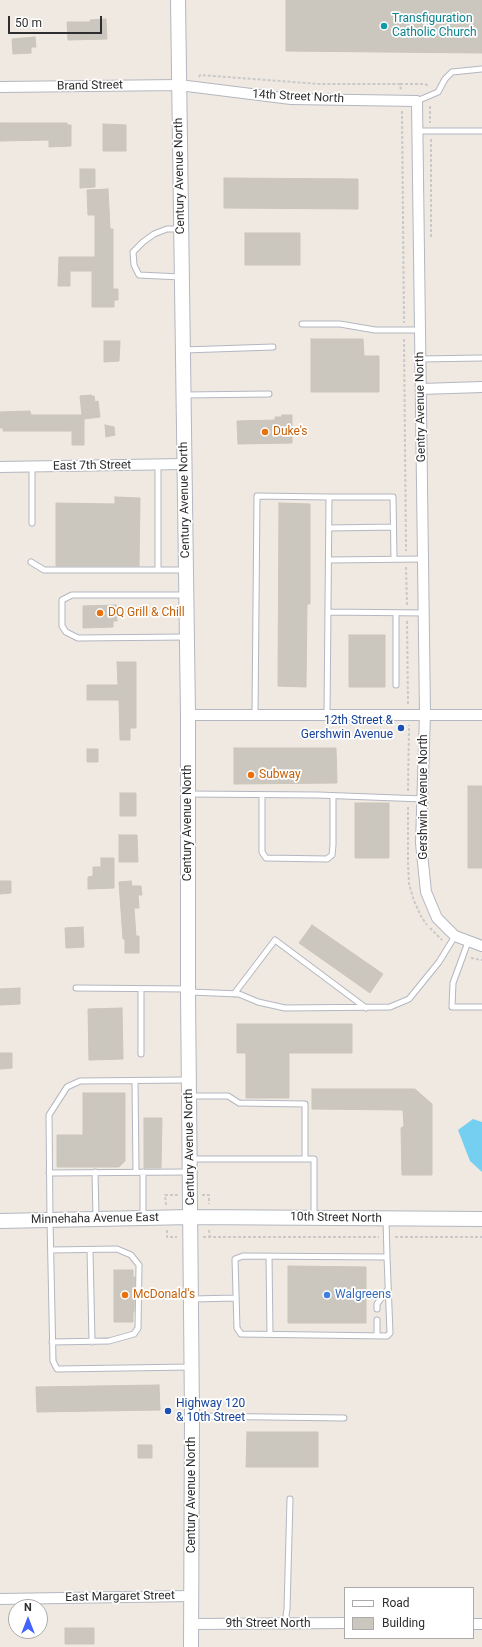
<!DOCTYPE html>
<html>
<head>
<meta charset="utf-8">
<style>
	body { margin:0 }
	#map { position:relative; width:482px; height:1647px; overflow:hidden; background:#efe9e1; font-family:Roboto,sans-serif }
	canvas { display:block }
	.legend { position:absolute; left:344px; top:1587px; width:130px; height:52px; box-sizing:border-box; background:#fff; border:1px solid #ababab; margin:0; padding:5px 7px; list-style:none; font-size:12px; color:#2e2e2e }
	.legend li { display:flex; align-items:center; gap:8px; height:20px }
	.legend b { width:20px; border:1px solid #ababab }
	.north { position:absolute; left:8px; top:1599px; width:40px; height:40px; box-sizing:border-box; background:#fff; border:1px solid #ababab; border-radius:50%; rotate:0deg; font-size:11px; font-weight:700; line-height:16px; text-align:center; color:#2e2e2e }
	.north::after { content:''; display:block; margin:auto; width:14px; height:18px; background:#4264fb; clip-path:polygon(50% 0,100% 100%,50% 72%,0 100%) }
	.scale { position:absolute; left:8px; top:16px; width:94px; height:18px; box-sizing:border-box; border:2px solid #2e2e2e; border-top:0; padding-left:5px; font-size:12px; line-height:14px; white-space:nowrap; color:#2e2e2e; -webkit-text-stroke:3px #fff; paint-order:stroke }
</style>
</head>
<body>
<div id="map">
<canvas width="482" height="1647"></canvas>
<ul class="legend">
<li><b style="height:5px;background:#fff"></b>Road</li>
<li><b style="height:11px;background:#cbc7bf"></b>Building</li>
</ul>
<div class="north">N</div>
<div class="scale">50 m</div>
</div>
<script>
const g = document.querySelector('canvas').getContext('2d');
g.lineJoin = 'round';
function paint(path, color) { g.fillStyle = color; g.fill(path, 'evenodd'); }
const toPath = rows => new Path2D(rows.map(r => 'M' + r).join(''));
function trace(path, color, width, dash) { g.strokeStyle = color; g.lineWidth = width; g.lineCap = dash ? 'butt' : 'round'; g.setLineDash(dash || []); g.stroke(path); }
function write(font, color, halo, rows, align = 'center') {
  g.font = font + ' Roboto,sans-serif'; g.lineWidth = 3.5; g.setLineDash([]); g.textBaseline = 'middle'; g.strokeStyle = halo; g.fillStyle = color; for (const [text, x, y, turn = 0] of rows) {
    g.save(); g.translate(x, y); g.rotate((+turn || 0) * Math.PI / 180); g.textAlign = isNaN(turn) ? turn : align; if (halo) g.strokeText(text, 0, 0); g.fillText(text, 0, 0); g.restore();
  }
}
paint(toPath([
	[473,1119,482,1122,482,1172,470,1161,458,1130]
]), '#75cff0');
const building = toPath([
	[286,0,482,0,482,53,286,51,286,0],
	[106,19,107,39,68,40,67,22,90,22,90,20,106,19],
	[35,37,36,47,31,47,31,53,13,54,12,39,35,37],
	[0,123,67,123,67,125,71,125,71,146,49,147,49,140,0,141,0,123],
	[103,124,126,125,126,151,103,151,103,124],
	[80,169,95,169,95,187,80,188,80,169],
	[224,178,358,179,358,209,224,208,224,178],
	[108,189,110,229,113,229,113,289,118,289,118,300,114,300,114,307,92,307,92,271,70,271,70,286,58,286,59,257,95,257,95,215,88,215,87,190,108,189],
	[245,233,300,233,300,265,245,265,245,233],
	[311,339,363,339,364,356,379,356,379,392,311,392,311,339],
	[104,341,120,341,119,361,104,362,104,341],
	[91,395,91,396,94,396,95,402,98,401,100,417,84,419,84,445,72,445,72,431,3,431,3,428,0,428,0,412,30,411,31,415,82,415,80,396,91,395],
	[282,415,292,415,292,443,238,444,237,421,275,420,275,417,282,417,282,415],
	[105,425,114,427,115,435,106,437,105,425],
	[115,497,140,498,139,566,56,566,56,503,115,504,115,497],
	[279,503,310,504,310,604,307,604,306,687,278,686,279,503],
	[116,605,117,621,113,621,113,627,83,628,83,606,116,605],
	[349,635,385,635,385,687,349,687,349,635],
	[117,662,136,662,136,728,130,728,130,740,120,740,119,700,87,700,87,685,118,685,117,662],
	[234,748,336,748,337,783,234,784,234,748],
	[87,749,98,749,98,762,87,762,87,749],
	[468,786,482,786,482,868,468,868,468,786],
	[120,793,136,793,136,816,120,816,120,793],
	[355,803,389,803,389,858,355,858,355,803],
	[119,835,137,835,138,862,119,862,119,835],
	[101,858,114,858,114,888,88,889,88,877,93,876,93,867,101,867,101,858],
	[0,881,11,881,11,893,0,894,0,881],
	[131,881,132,886,141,886,142,895,138,895,139,908,134,908,136,936,139,936,139,953,125,953,125,939,123,939,119,882,131,881],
	[312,925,383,974,370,993,299,943,312,925],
	[83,927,84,947,66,948,65,928,83,927],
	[20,988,20,1004,0,1005,0,989,20,988],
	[122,1008,123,1059,89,1060,88,1009,122,1008],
	[237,1024,352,1024,352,1053,289,1053,289,1098,246,1098,246,1053,237,1053,237,1024],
	[0,1053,12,1053,12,1068,0,1069,0,1053],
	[312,1089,415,1089,432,1104,432,1175,402,1175,401,1128,404,1126,403,1110,312,1109,312,1089],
	[83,1093,125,1093,125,1161,119,1167,57,1167,57,1135,83,1135,83,1093],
	[144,1118,162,1118,161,1168,144,1168,144,1118],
	[288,1266,366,1267,366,1323,288,1323,288,1266],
	[114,1270,133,1270,133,1277,135,1277,134,1312,133,1312,133,1322,114,1322,114,1270],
	[159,1385,160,1410,37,1412,36,1387,159,1385],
	[247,1432,318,1432,318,1467,246,1467,247,1432],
	[138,1445,152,1445,152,1458,138,1458,138,1445],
	[65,1628,94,1628,94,1644,65,1644,65,1628]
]);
paint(building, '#cbc7bf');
trace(building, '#cbc5ba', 1);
const lane = toPath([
	[417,101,438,92,445,79,452,72,482,69],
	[418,131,482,131],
	[180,229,167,229,154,234,143,242,133,252,134,265,139,275,181,277],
	[302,324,340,324,375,330,420,330],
	[184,350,273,347],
	[420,359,482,358],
	[184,395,269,394],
	[329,497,393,497,394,559],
	[32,523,32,466],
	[329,528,393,527],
	[329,560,423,559],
	[31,562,44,570,158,570,158,465],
	[158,570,185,570],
	[185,595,72,595,62,600,62,626,66,632,78,638,187,637],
	[328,612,424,613],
	[396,685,396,613],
	[255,714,257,496,329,497,327,714],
	[188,794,318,795,423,799],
	[262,795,262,852,266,858,327,859,332,855,333,845,333,796],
	[468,942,453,983,452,1007,482,1007],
	[76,988,187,989],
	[141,989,141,1054],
	[190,992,239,994,258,1002,285,1008,390,1007,409,999,439,962,455,936],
	[234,994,275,940,366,1008],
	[187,1080,80,1081,67,1087,49,1115,50,1220,53,1361,57,1369,191,1367],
	[135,1081,136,1172],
	[190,1096,228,1096,239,1103,305,1104,305,1159],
	[191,1159,314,1159,314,1216],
	[95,1172,96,1217],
	[143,1172,143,1217],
	[49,1173,188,1172],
	[386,1218,387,1257,390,1333,387,1336,241,1334,237,1328,235,1259,243,1256,387,1257],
	[51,1250,117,1249,131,1255,139,1265,138,1328,134,1334,109,1341,52,1342],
	[90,1250,92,1342],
	[269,1256,270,1334],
	[193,1299,235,1298],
	[377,1309,377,1304,388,1289],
	[377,1336,377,1320],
	[193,1416,344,1418],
	[285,1623,287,1609,290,1499]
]);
const street = toPath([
	[0,87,179,85,291,99,417,101,425,714,421,843,426,892,437,918,455,936,482,946],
	[421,389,482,387],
	[0,467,184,464],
	[188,715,482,715],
	[0,1599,191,1596],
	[191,1624,345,1623],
	[473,1624,482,1624]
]);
const secondary = toPath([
	[178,0,188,715,188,992,192,1416,191,1647],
	[0,1221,191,1217,482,1219]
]);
trace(lane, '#b4b7c1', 7);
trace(street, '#b4b7c1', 12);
trace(secondary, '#b4b7c1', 16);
trace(toPath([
	[199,77,200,75,319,84,400,84,401,91],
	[400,84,425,84,429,86],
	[430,106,430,123],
	[402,111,404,323],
	[431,139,431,239],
	[404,339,406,551],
	[406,567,407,605],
	[407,621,408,705],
	[408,791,409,725],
	[408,807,408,863,409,884,414,901,422,918,427,925],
	[430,928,442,940],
	[471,958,482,960],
	[202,1195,209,1195,209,1204],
	[166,1205,165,1195,178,1195],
	[167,1230,167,1237,177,1237],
	[209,1230,210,1237],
	[203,1237,379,1237],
	[395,1237,482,1237]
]), '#c9c9c9', 2, [3, 2]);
trace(lane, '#fff', 5);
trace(street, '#fff', 10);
trace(secondary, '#fff', 14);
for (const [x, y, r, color] of [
	[384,26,4,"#0f9aa8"],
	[265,432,4,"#e8710a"],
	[100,613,4,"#e8710a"],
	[401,728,4,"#1a4fb4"],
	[251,775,4,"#e8710a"],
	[125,1295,4,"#e8710a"],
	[327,1295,4,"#3f7fe0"],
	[168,1411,4,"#1a4fb4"]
]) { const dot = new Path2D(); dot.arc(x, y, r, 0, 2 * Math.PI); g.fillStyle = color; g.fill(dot); trace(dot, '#fff', 1.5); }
write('12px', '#0d838f', '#fff', [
	["Transfiguration",392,19],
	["Catholic Church",392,33]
], 'left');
write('12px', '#2e2e2e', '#fff', [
	["Brand Street",90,86,-1],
	["14th Street North",298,97,3],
	["Century Avenue North",180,176,-91],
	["Gentry Avenue North",421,407,-91],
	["East 7th Street",92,466,-1],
	["Century Avenue North",185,500,-91],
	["Gershwin Avenue North",424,797,-90],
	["Century Avenue North",188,823,-90],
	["Century Avenue North",190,1147,-91],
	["10th Street North",336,1218,1],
	["Minnehaha Avenue East",95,1219,-1],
	["Century Avenue North",192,1495,-90],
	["East Margaret Street",120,1597,-1],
	["9th Street North",268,1624]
]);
write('12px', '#c56008', '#fff', [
	["Duke's",273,432],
	["DQ Grill & Chill",108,613],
	["Subway",259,775],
	["McDonald's",133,1295]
], 'left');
write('12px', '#164399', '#fff', [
	["12th Street &",393,721],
	["Gershwin Avenue",393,735],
	["Highway 120",176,1404,"left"],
	["& 10th Street",176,1418,"left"]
], 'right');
write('12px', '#366cbe', '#fff', [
	["Walgreens",335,1295]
], 'left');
</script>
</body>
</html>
